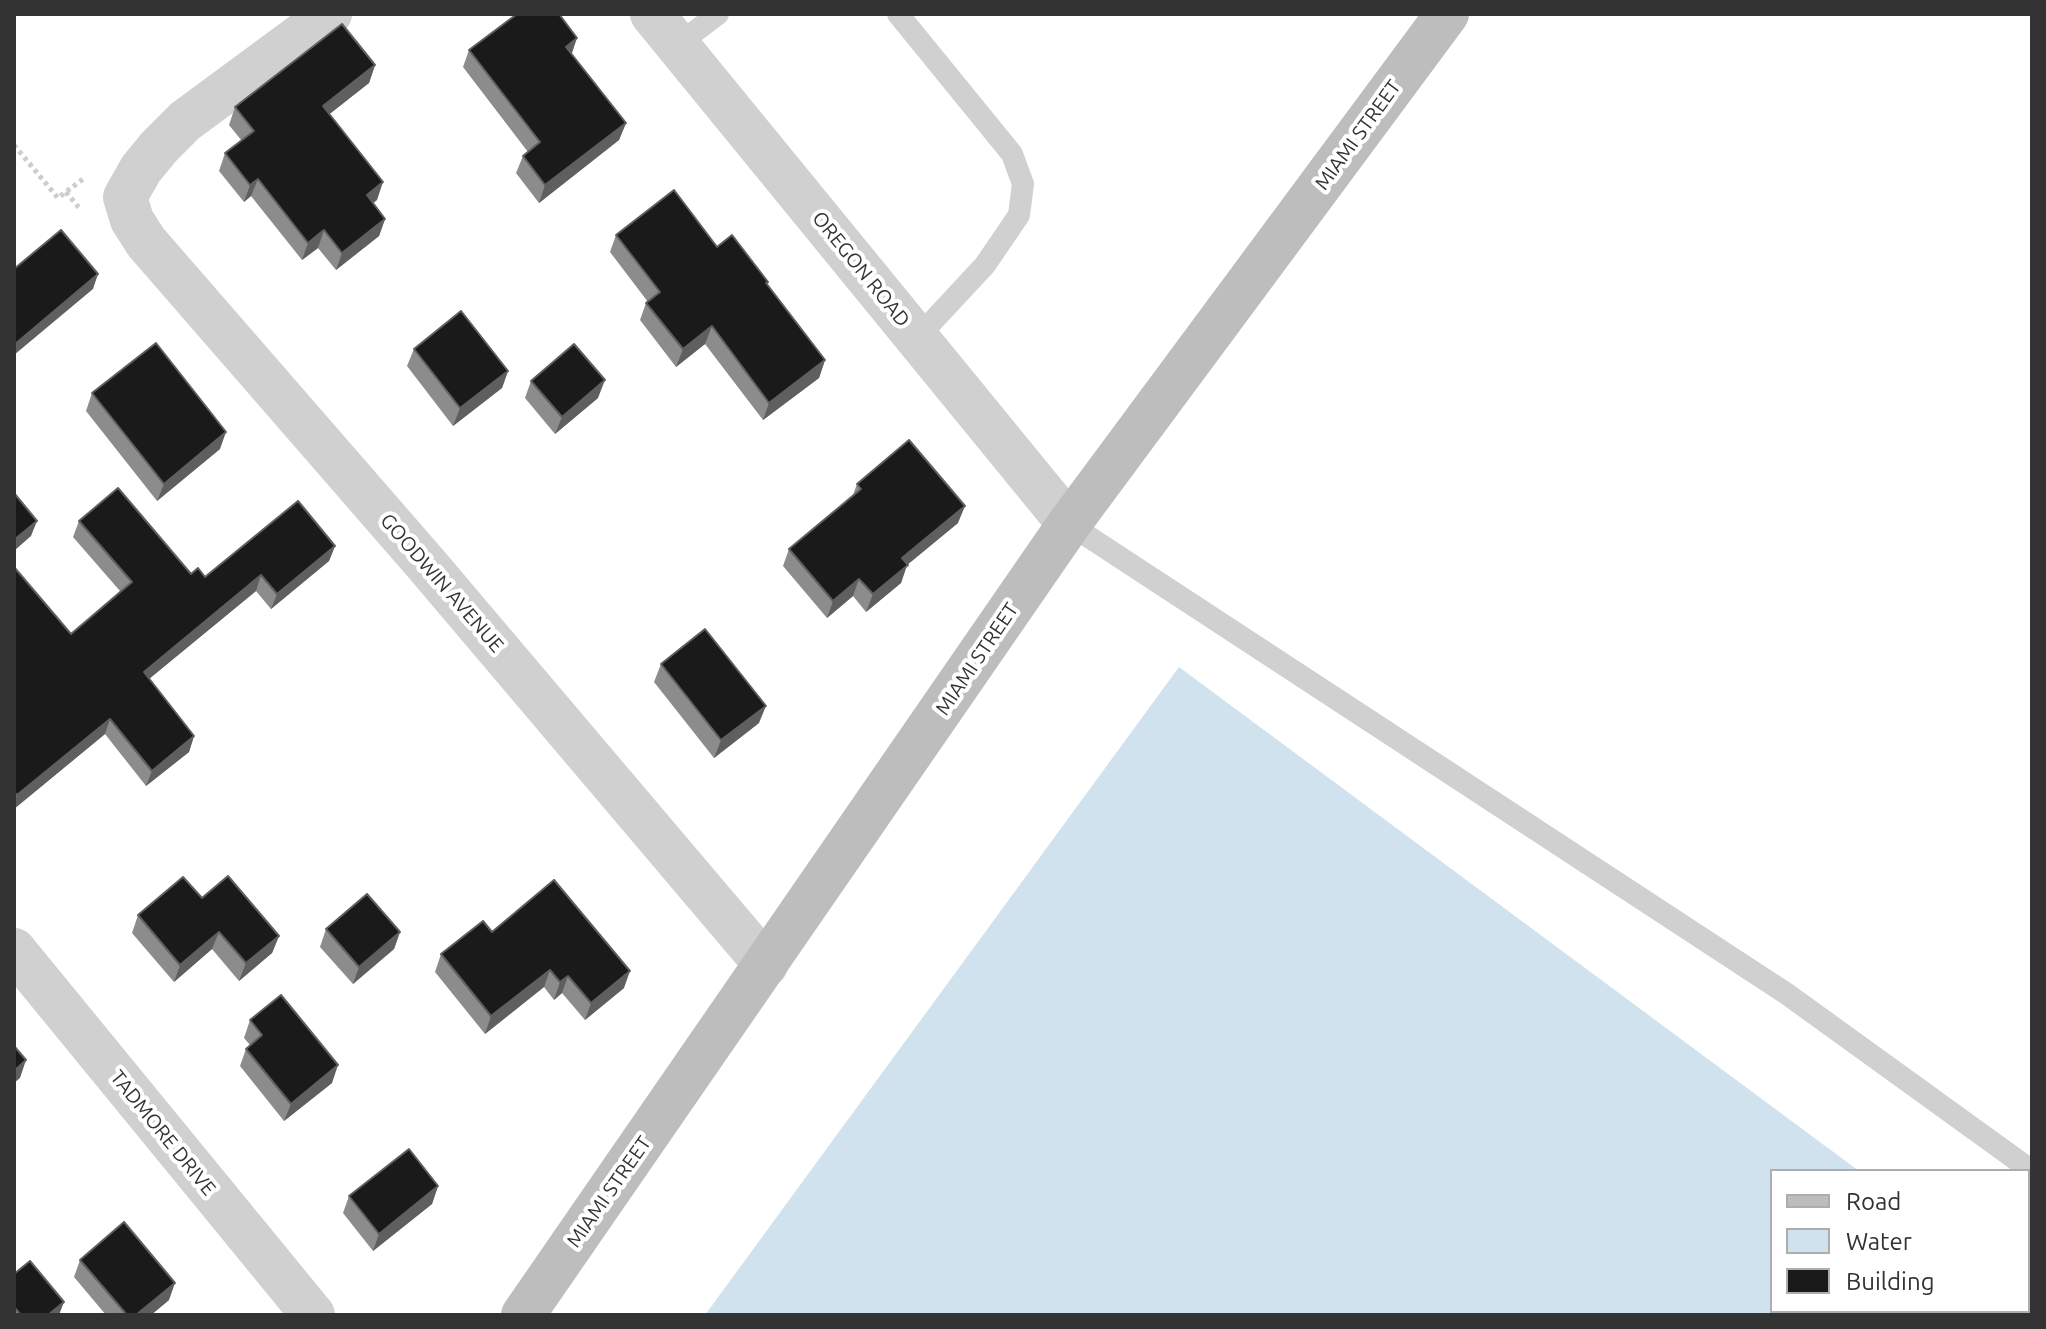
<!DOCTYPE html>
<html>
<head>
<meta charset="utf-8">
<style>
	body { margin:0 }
	#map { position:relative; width:2046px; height:1329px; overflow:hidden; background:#fff; font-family:Ubuntu,sans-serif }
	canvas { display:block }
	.frame { position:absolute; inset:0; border:16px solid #333; pointer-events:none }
	.legend { position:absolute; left:1770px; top:1169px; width:260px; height:144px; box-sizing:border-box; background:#fff; border:2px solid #adadad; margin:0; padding:10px 14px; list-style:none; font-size:24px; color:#333 }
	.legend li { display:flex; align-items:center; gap:16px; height:40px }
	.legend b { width:40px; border:2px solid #adadad }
</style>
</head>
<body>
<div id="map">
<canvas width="2046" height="1329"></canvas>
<div class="frame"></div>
<ul class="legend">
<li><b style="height:10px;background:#bdbdbd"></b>Road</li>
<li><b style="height:22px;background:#cfe2ee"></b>Water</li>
<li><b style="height:22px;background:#1a1a1a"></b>Building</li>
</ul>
</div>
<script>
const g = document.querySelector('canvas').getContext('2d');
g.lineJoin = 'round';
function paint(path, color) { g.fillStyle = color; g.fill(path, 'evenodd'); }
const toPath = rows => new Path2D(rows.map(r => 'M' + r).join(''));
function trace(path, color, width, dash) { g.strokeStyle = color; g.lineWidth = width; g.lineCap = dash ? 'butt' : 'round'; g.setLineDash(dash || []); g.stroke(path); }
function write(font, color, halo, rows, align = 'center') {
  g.font = font + ' Ubuntu,sans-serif'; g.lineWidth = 8; g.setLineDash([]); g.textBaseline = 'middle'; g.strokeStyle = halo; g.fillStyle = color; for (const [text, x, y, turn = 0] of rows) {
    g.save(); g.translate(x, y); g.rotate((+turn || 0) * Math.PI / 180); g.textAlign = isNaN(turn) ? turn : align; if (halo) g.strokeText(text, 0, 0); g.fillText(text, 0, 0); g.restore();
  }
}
paint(toPath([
	[1179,667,1859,1171,1772,1171,1772,1311,2028,1311,2028,1297,2032,1300,2032,1315,705,1315]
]), '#cfe2ee');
trace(toPath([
	[14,145,58,198,83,179],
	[66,192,80,209]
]), '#cdcdcd', 5, [4, 4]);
trace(toPath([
	[898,14,1012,154,1023,184,1019,215,985,265,917,338],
	[677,45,718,14],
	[1069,524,1787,994,2032,1171]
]), '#d0d0d0', 22);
trace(toPath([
	[330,14,185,121,159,147,141,169,125,197,132,220,146,242,426,564,766,965],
	[14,950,313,1315]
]), '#d0d0d0', 44);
trace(toPath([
	[652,14,1069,524]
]), '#d0d0d0', 44);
trace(toPath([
	[523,1315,1069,524,1447,14]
]), '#bdbdbd', 44);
paint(toPath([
	[469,50,572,54,626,123,619,140,539,203,516,173,523,156,528,152,463,67],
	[375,65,369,83,329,114,377,200,373,203,385,219,379,236,336,270,318,248,302,260,251,196,244,202,219,171,225,153,242,141,229,125,235,107],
	[616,235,717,247,768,282,767,285,825,360,819,378,763,420,705,344,676,367,640,320,646,303,648,302,610,252],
	[414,349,508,371,502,388,453,426,407,366],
	[531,381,598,398,555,434,525,398],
	[92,393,220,449,157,501,86,411],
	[857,484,958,523,907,565,901,583,866,612,853,596,827,618,783,566,789,549,853,495],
	[79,521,191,574,205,577,335,546,329,561,271,609,256,591,149,679,194,736,189,752,146,786,105,734,14,809,14,567,71,634,120,591,73,537],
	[661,664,759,723,714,758,654,682],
	[202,898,279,936,272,953,239,981,212,949,174,982,132,933,138,915],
	[326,929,400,932,394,949,353,984,320,947],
	[492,932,624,988,585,1020,562,993,554,1000,544,987,485,1034,435,972,441,954],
	[250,1020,332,1083,284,1121,240,1066,246,1049,250,1045,244,1038],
	[438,1186,432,1204,373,1251,343,1213,349,1196],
	[80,1260,169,1300,151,1315,106,1315,74,1277],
	[14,1274,59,1315,14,1315]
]), '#8c8c8c');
paint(toPath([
	[577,38,571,56,566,47],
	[375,65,369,83,317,124,323,106],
	[626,123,619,140,539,203,545,185],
	[258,179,251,196,244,202,250,185],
	[383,182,377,200,361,213,367,195],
	[385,219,379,236,336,270,342,253],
	[324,230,318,248,302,260,308,243],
	[98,274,93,289,14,355,14,345],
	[712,326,705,344,676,367,683,349],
	[825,360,819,378,763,420,769,403],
	[508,371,502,388,453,426,460,408],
	[605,380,598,398,555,434,562,417],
	[226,432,220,449,157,501,164,484],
	[965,506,958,523,907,565,901,583,866,612,873,594,902,558],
	[37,521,31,536,14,551,14,540],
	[335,546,329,561,271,609,277,594],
	[261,575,256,591,138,688,144,672],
	[859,579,853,596,827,618,833,601],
	[766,706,759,723,714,758,721,740],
	[110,719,105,734,14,809,14,804,17,795],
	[194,736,189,752,146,786,152,771],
	[219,932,212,949,174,982,180,965],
	[400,932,394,949,353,984,359,967],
	[279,936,272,953,239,981,246,963],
	[550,970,544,987,485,1034,491,1016],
	[630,971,624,988,585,1020,591,1003],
	[568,976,562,993,554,1000,560,982],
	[26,1060,20,1078,14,1083,14,1071],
	[338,1065,332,1083,284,1121,291,1104],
	[438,1186,432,1204,373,1251,379,1234],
	[175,1283,169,1300,151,1315,136,1315],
	[64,1302,59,1315,48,1315]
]), '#5f5f5f');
const building = toPath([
	[517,14,559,14,577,38,566,47,626,123,545,185,523,156,540,142,469,50,517,14],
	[342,24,375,65,323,106,383,182,367,195,385,219,342,253,324,230,308,243,258,179,250,185,225,153,254,131,235,107,342,24],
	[674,190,717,247,732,235,768,282,766,283,825,360,769,403,712,326,683,349,646,303,660,292,616,235,674,190],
	[61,230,98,274,14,345,14,269,61,230],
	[461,311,508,371,460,408,414,349,461,311],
	[156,343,226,432,164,484,92,393,156,343],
	[574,344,605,380,562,417,531,381,574,344],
	[909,440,965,506,902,558,908,565,873,594,859,579,833,601,789,549,861,489,857,484,909,440],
	[118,488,191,574,198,568,205,577,298,501,335,546,277,594,261,575,144,672,194,736,152,771,110,719,17,795,14,792,14,567,71,634,132,582,79,521,118,488],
	[14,493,37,521,14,540,14,493],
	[705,629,766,706,721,740,661,664,705,629],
	[228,876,279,936,246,963,219,932,180,965,138,915,183,877,202,898,228,876],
	[554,880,630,971,591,1003,568,976,560,982,550,970,491,1016,441,954,483,921,492,932,554,880],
	[367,894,400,932,359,967,326,929,367,894],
	[281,995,338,1065,291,1104,246,1049,262,1035,250,1020,281,995],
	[14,1046,26,1060,14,1071,14,1046],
	[409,1149,438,1186,379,1234,349,1196,409,1149],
	[124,1222,175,1283,136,1315,127,1315,80,1260,124,1222],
	[30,1261,64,1302,48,1315,21,1315,14,1307,14,1274,30,1261]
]);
paint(building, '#1a1a1a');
trace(building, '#5f5f5f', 2);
write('20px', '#333', '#fff', [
	["MIAMI STREET",1358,135,-54],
	["OREGON ROAD",861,269,51],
	["GOODWIN AVENUE",442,583,49],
	["MIAMI STREET",977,659,-56],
	["TADMORE DRIVE",163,1133,51],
	["MIAMI STREET",609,1192,-55]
]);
</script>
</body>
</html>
